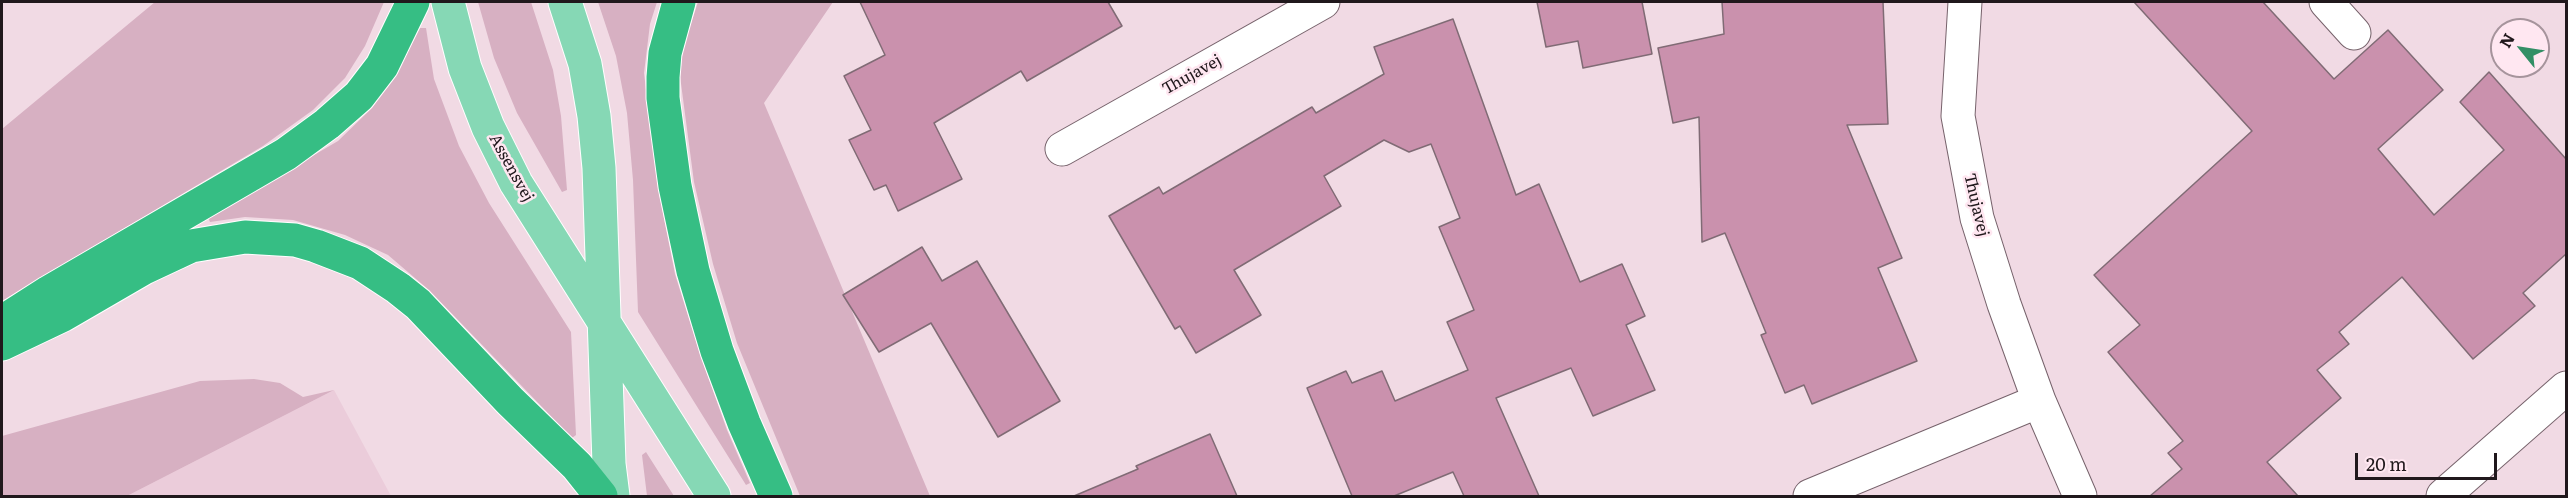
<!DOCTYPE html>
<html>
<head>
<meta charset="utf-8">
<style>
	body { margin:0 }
	#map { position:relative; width:2568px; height:498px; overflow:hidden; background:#f1dae4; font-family:Literata,serif }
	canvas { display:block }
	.frame { position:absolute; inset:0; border:3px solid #20181c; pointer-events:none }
	.north { position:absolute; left:2490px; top:18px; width:60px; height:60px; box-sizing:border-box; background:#ffe7f1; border:2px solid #a6949c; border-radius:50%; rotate:300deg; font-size:16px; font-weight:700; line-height:24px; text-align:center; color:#20181c }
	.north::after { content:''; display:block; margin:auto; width:21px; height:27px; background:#338f66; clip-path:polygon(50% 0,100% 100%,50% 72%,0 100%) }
	.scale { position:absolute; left:2355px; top:453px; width:142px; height:27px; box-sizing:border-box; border:3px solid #20181c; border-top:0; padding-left:8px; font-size:18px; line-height:21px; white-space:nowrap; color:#20181c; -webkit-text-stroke:4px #ffe7f1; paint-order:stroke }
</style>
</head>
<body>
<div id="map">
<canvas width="2568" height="498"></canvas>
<div class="frame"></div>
<div class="north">N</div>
<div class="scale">20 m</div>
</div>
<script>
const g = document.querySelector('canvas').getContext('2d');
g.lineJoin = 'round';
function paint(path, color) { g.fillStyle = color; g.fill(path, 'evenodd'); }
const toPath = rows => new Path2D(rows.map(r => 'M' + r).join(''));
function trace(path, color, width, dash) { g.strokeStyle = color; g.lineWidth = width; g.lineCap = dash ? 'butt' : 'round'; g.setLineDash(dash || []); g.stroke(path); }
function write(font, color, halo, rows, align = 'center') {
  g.font = font + ' Literata,serif'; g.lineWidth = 5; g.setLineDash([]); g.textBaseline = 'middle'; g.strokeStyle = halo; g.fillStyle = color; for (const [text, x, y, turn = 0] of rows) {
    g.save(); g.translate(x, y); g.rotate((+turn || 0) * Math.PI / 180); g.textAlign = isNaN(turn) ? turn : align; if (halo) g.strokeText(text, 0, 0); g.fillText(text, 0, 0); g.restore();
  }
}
paint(toPath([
	[334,390,391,496,127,496]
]), '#ebccda');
paint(toPath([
	[155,2,384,2,365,46,345,78,313,110,263,146,2,301,2,129],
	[478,2,531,2,553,70,561,116,567,190,562,192,517,113,494,58],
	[598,2,657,2,650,24,644,73,658,188,675,274,700,354,727,430,750,483,746,485,638,312,633,180,627,113,616,56],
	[698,2,833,2,764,103,930,496,800,496,737,343,713,264,694,182,680,76,683,48],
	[420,28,426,28,434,79,459,146,489,203,571,332,576,435,572,438,429,290,388,255,345,235,293,220,245,217,210,222,208,217,338,141,372,108,397,72],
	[254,379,280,383,303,397,334,390,127,496,2,496,2,436,200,381],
	[646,452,674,496,647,496,642,455]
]), '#d7b0c2');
const building = toPath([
	[860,2,1108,2,1122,26,1027,81,1021,71,934,123,962,179,898,211,886,185,874,190,849,140,871,130,844,76,885,55,860,2],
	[1537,2,1642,2,1652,54,1583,68,1578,41,1546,47,1537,2],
	[1722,2,1883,2,1888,124,1847,125,1902,258,1878,268,1917,361,1812,404,1804,385,1785,393,1761,335,1766,333,1725,233,1702,242,1699,117,1673,123,1658,48,1724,34,1722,2],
	[2134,2,2263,2,2334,79,2388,30,2443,90,2378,149,2434,215,2504,150,2460,102,2489,72,2566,159,2566,254,2523,293,2535,306,2473,359,2402,277,2339,332,2349,344,2317,370,2341,398,2267,462,2298,496,2150,496,2182,469,2168,453,2183,441,2108,352,2140,325,2094,275,2252,131,2134,2],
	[1453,19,1516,195,1539,184,1580,282,1622,264,1645,316,1626,325,1655,390,1593,416,1571,368,1496,398,1539,496,1464,496,1453,472,1394,496,1352,496,1307,388,1346,371,1352,383,1382,371,1395,401,1468,370,1447,322,1474,310,1439,227,1460,218,1431,144,1409,152,1384,140,1324,176,1341,206,1234,270,1261,315,1196,353,1180,326,1175,329,1109,216,1159,187,1163,194,1312,107,1316,113,1384,74,1374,47,1453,19],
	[922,247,942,281,977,261,1060,401,998,437,931,323,879,352,843,295,922,247],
	[1210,434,1237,496,1074,496,1138,469,1136,466,1210,434]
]);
paint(building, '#ca91ad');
trace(building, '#806b75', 1.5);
const minor = toPath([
	[1965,2,1958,116,1977,218,2004,304,2039,401,2080,496],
	[2326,2,2354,33],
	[1062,149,1323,2],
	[1810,496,2039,401],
	[2443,496,2566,388]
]);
const major = toPath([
	[448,2,465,68,488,127,516,183,714,496],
	[565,2,585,64,594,116,599,168,609,464,613,496]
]);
const highway = toPath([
	[679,2,665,53,663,77,663,98,675,186,693,271,717,351,744,423,776,496],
	[2,322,49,292,286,154,327,124,359,96,382,66,413,2],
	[2,344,63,315,144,268,191,246,245,237,295,240,316,246,360,263,398,288,418,304,510,401,577,466,601,496]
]);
trace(minor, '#76626b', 35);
trace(major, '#fff', 35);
trace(highway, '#fff', 35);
trace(minor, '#fff', 33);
trace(major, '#86d8b5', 33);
trace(highway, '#36be84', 33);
write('16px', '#20181c', '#ffe7f1', [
	["Thujavej",1192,75,-29],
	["Assensvej",511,168,61],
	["Thujavej",1976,205,77]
]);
</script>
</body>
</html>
